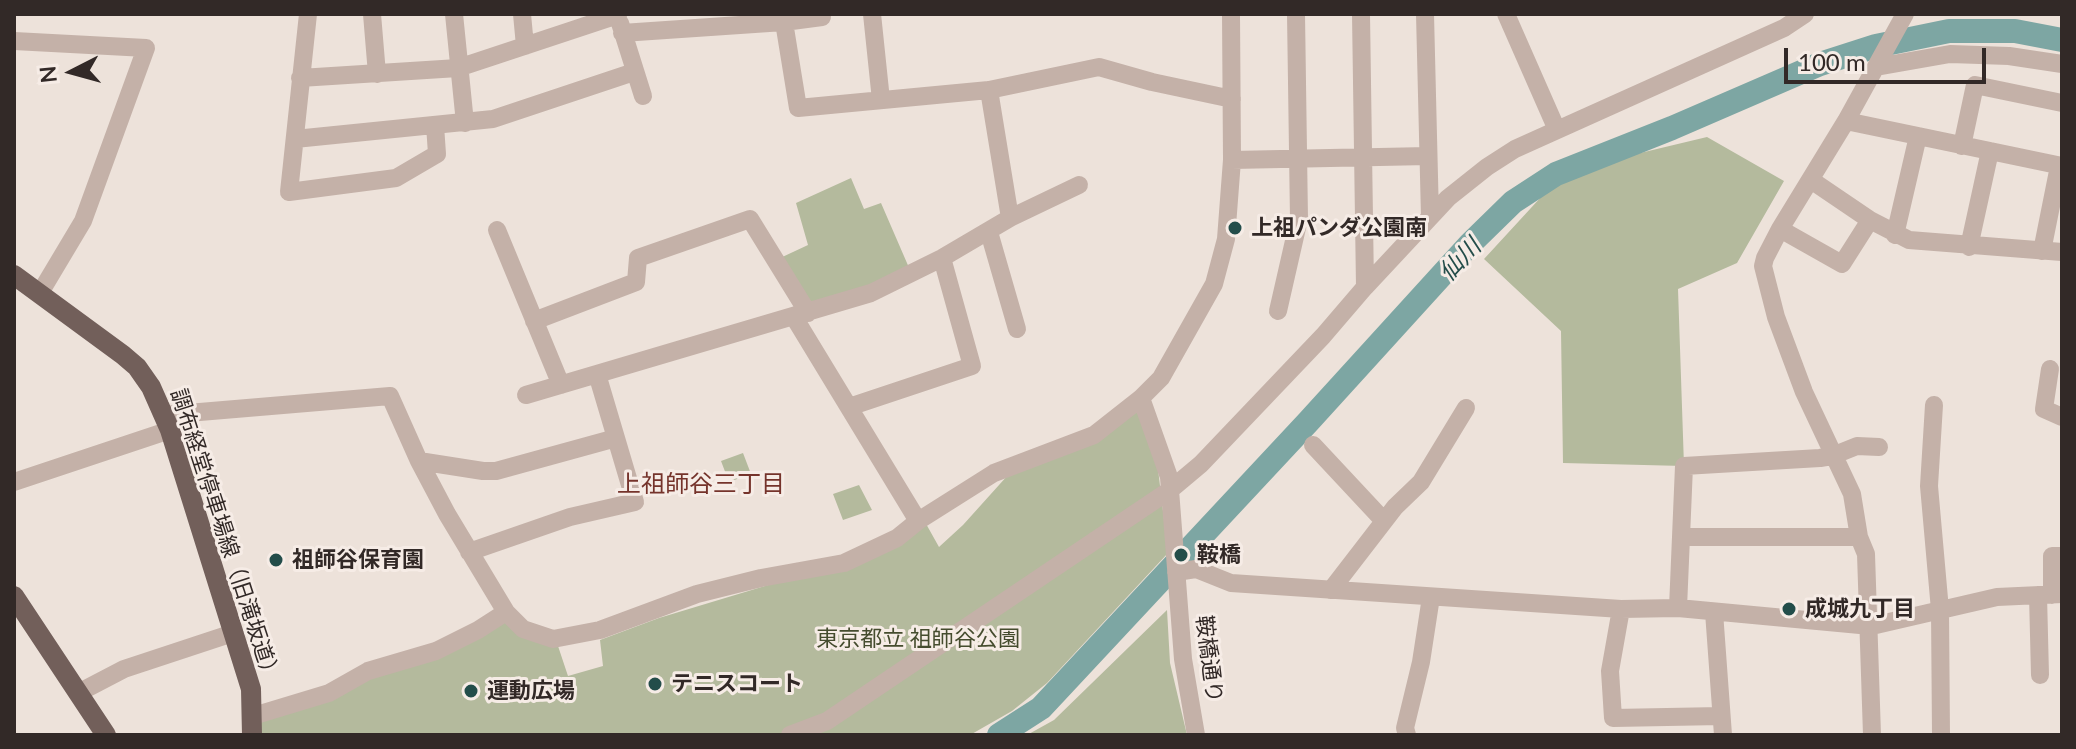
<!DOCTYPE html>
<html>
<head>
<meta charset="utf-8">
<style>
	body { margin:0 }
	#map { position:relative; width:2076px; height:749px; overflow:hidden; background:#ede2da; font-family:Lato,sans-serif }
	canvas { display:block }
	.frame { position:absolute; inset:0; border:16px solid #322927; pointer-events:none }
	.north { position:absolute; left:32px; top:32px; width:80px; height:80px; -webkit-text-stroke:6px #f6ece6; paint-order:stroke; rotate:264deg; font-size:22px; font-weight:700; line-height:32px; text-align:center; color:#322927 }
	.north::after { content:''; display:block; margin:auto; width:28px; height:36px; background:#322927; clip-path:polygon(50% 0,100% 100%,50% 72%,0 100%) }
	.scale { position:absolute; left:1784px; top:48px; width:202px; height:36px; box-sizing:border-box; border:4px solid #322927; border-top:0; padding-left:10px; font-size:24px; line-height:28px; white-space:nowrap; color:#322927; -webkit-text-stroke:6px #f6ece6; paint-order:stroke }
</style>
</head>
<body>
<div id="map">
<canvas width="2076" height="749"></canvas>
<div class="frame"></div>
<div class="north">N</div>
<div class="scale">100 m</div>
</div>
<script>
const g = document.querySelector('canvas').getContext('2d');
g.lineJoin = 'round';
function paint(path, color) { g.fillStyle = color; g.fill(path, 'evenodd'); }
const toPath = rows => new Path2D(rows.map(r => 'M' + r).join(''));
function trace(path, color, width, dash) { g.strokeStyle = color; g.lineWidth = width; g.lineCap = dash ? 'butt' : 'round'; g.setLineDash(dash || []); g.stroke(path); }
function write(font, color, halo, rows, align = 'center') {
  g.font = font + ' Lato,"Noto Sans JP",sans-serif'; g.lineWidth = 6; g.setLineDash([]); g.textBaseline = 'middle'; g.strokeStyle = halo; g.fillStyle = color; for (const [text, x, y, turn = 0] of rows) {
    g.save(); g.translate(x, y); g.rotate((+turn || 0) * Math.PI / 180); g.textAlign = isNaN(turn) ? turn : align; if (halo) g.strokeText(text, 0, 0); g.fillText(text, 0, 0); g.restore();
  }
}
paint(toPath([
	[1707,137,1784,181,1737,263,1678,289,1684,466,1563,463,1561,331,1484,259,1565,171],
	[851,178,864,209,881,203,910,270,809,308,778,259,808,245,796,203],
	[1136,407,1158,469,1168,553,1047,683,1012,711,970,735,257,735,257,724,502,618,557,643,568,676,603,666,600,640,659,618,798,576,925,522,939,547,963,525,1008,475],
	[743,453,751,474,729,482,721,461],
	[859,485,872,510,843,520,833,494],
	[1167,610,1170,663,1187,735,1027,735,1054,720]
]), '#b4ba9d');
trace(toPath([
	[999,735,1041,708,1308,422,1470,244,1513,202,1556,174,1672,128,1820,64,1876,46,1949,31,2015,31,2062,40]
]), '#7da6a3', 24);
trace(toPath([
	[308,14,289,192,396,178,437,154,435,125],
	[372,14,377,74],
	[454,14,465,123],
	[522,14,525,46],
	[872,14,881,100],
	[1361,14,1365,287],
	[1425,14,1430,217],
	[1506,14,1557,130],
	[784,22,798,108,989,90,1099,67,1152,82,1232,99],
	[620,23,643,96],
	[622,33,784,22,822,17,821,14],
	[14,41,146,48,83,221,40,293],
	[1876,67,1950,54,2009,56,2062,64],
	[300,78,458,68,618,15],
	[989,90,1010,218],
	[1846,121,2062,166],
	[295,139,493,119,634,72],
	[1962,146,1975,85,2062,103],
	[1232,160,1428,156],
	[1811,180,1870,220,1909,240,2062,252],
	[1780,229,1842,264,1870,220],
	[497,230,561,385],
	[989,232,1017,329],
	[1895,235,1918,136],
	[1969,247,1990,151],
	[2042,251,2059,166],
	[1278,311,1299,219,1296,14],
	[794,317,918,521],
	[534,321,636,282,638,258,750,219,808,313],
	[2050,369,2044,409,2062,417],
	[526,395,871,293,942,258,1010,218,1079,185],
	[1141,398,1169,477,1183,659,1196,735],
	[1934,405,1929,486,1940,610,1941,735],
	[849,407,972,366,942,258],
	[164,415,390,396,419,461,447,514,506,612,523,629,553,639,600,630,697,594,761,578,844,563,897,538,918,521,994,473,1094,435,1141,398,1161,378,1214,284,1226,239,1232,160,1231,14],
	[1313,445,1384,521],
	[419,461,483,471,496,471,616,438],
	[14,482,170,430],
	[1682,537,1859,537],
	[469,552,570,517,635,502,597,374],
	[1176,572,1196,569,1231,583,1621,609,1678,608,1860,625,1876,625,1997,597,2062,594],
	[1331,590,1395,507,1421,482,1466,408],
	[2038,595,2040,675],
	[2052,595,2052,556,2062,556],
	[1678,608,1684,466,1820,458,1832,456,1857,446,1879,447],
	[1621,609,1610,671,1613,718,1721,716],
	[1714,612,1723,735],
	[78,693,124,669,233,633],
	[253,716,329,693,368,671,436,651,478,630,506,612],
	[790,735,827,721,1170,490,1201,464,1323,336,1365,287,1448,198,1487,167,1515,149,1784,28,1805,14],
	[1407,735,1405,728,1421,662,1431,597],
	[1872,735,1866,554,1859,537,1852,494,1804,392,1776,317,1763,266,1765,258,1780,229,1846,121,1905,14]
]), '#c4b1a8', 18);
trace(toPath([
	[14,275,123,355,137,367,151,387,170,430,251,689,252,735],
	[14,596,106,735]
]), '#725f5a', 20);
for (const [x, y, r, color] of [
	[1235,228,8,"#234d4a"],
	[1181,555,8,"#234d4a"],
	[276,560,8,"#234d4a"],
	[1789,609,8,"#234d4a"],
	[655,684,8,"#234d4a"],
	[471,691,8,"#234d4a"]
]) { const dot = new Path2D(); dot.arc(x, y, r, 0, 2 * Math.PI); g.fillStyle = color; g.fill(dot); trace(dot, '#f6ece6', 3); }
write('bold 22px', '#322927', '#f6ece6', [
	["上祖パンダ公園南",1251,228],
	["鞍橋",1197,555],
	["祖師谷保育園",292,560],
	["成城九丁目",1805,609],
	["テニスコート",671,684],
	["運動広場",487,691]
], 'left');
write('22px', '#322927', '#f6ece6', [
	["調布経堂停車場線（旧滝坂道）",225,536,72],
	["鞍橋通り",1209,659,83]
]);
write('22px', '#454c2e', '#f6ece6', [
	["東京都立 祖師谷公園",918,639]
]);
write('italic 24px', '#234d4a', '#f6ece6', [
	["仙川",1460,260,-47]
]);
write('24px', '#75332b', '#f6ece6', [
	["上祖師谷三丁目",701,484]
]);
</script>
</body>
</html>
